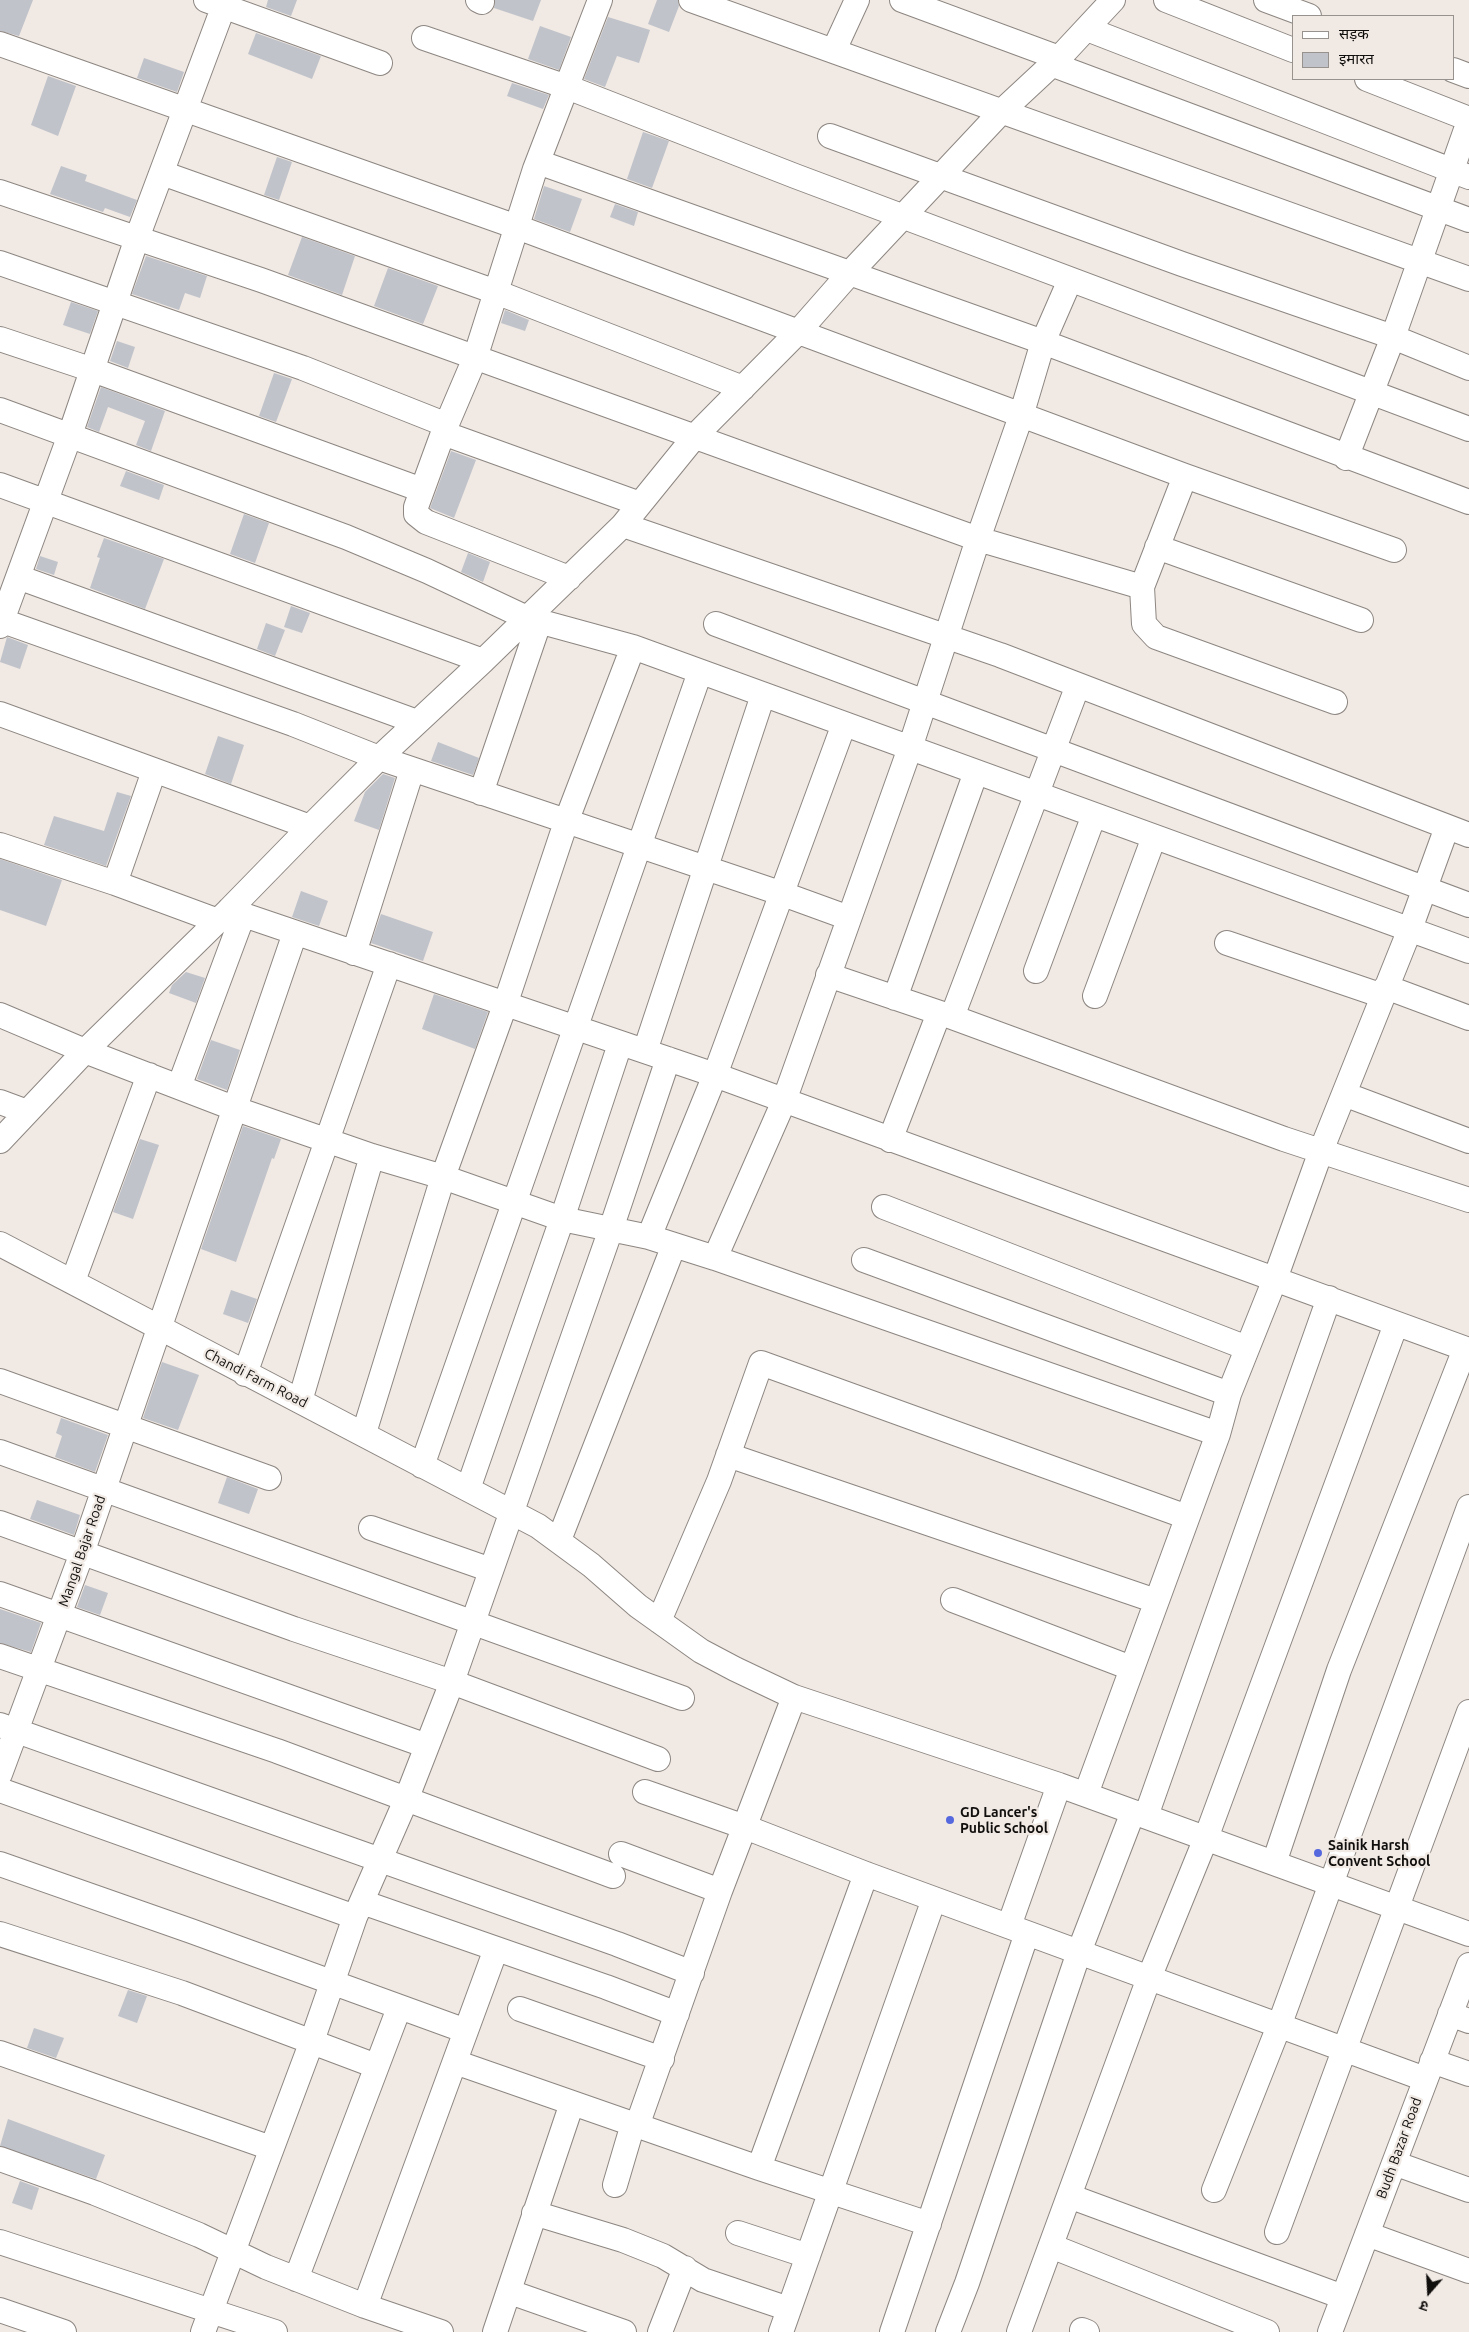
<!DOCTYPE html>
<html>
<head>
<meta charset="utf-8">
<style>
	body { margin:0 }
	#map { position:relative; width:1469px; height:2332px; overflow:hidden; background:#f0e9e4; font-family:Ubuntu,"Noto Sans Devanagari",sans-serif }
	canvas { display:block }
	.legend { position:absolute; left:1292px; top:15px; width:162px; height:65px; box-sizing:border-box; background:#f0e9e4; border:1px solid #97928e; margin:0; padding:6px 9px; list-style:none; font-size:15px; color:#110f0d }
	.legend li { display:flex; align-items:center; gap:10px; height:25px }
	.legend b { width:25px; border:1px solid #97928e }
	.north { position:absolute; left:1404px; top:2267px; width:50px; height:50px; -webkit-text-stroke:4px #f0e9e4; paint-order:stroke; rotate:199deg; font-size:14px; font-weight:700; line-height:20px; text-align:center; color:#110f0d }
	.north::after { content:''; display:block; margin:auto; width:18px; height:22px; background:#110f0d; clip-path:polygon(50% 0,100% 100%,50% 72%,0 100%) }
</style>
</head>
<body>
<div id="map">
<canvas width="1469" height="2332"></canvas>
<ul class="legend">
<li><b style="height:6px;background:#fff"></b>सड़क</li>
<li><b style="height:14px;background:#c1c3ca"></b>इमारत</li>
</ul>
<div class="north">उ</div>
</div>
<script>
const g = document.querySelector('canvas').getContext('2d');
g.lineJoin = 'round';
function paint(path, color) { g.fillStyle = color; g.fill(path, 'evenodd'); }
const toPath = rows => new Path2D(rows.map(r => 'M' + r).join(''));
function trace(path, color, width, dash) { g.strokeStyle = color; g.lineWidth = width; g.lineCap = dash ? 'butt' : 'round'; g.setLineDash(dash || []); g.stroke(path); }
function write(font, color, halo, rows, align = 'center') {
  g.font = font + ' Ubuntu,sans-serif'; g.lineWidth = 4.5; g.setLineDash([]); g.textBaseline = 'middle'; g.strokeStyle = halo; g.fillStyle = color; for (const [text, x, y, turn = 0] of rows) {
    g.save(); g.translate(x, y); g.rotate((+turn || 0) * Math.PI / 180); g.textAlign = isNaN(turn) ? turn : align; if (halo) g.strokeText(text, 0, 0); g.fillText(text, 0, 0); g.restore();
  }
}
paint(toPath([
	[0,0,33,0,19,36,0,31],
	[268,0,297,0,291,16,266,7],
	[495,0,541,0,533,21,494,8],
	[657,0,678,0,679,6,669,32,648,24],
	[608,17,650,30,639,63,617,56,605,87,584,79],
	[540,26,571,37,559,70,528,59],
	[256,33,321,56,312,79,248,54],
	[144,58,184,72,177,92,137,78],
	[48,76,76,86,58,136,31,125],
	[512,83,549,95,543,109,507,96],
	[643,132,669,141,652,188,627,179],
	[277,157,292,162,279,200,264,195],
	[61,166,87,175,85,181,137,200,130,217,105,208,103,212,50,194],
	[544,186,582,199,570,232,534,219],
	[615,204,638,212,634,226,610,217],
	[302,237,355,256,342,295,288,275],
	[146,256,207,276,200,298,185,293,179,310,132,294],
	[388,268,438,286,423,324,374,306],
	[71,302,98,311,90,334,63,325],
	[505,310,529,320,525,331,501,323],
	[117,341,135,347,128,368,110,361],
	[274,373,292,379,276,422,259,416],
	[101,387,165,411,151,451,136,445,145,421,108,407,99,432,87,427],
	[451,451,476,460,454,518,430,508],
	[126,471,164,485,159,500,120,486],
	[244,514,269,523,255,563,230,554],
	[104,538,164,559,145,609,90,588,100,558,97,557],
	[468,553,490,562,483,582,461,572],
	[40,556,58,562,54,575,36,569],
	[291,606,310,613,302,633,284,627],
	[266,623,285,630,275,656,257,649],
	[7,637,28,645,20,669,0,662],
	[218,736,244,745,231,784,205,774],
	[438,742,479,758,473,775,431,761],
	[383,774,395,778,379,830,354,821,365,792],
	[117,792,131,796,106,866,44,845,54,816,104,831],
	[0,859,62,880,46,926,0,910],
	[301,891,328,901,319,926,292,917],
	[381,914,433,932,423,961,371,943],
	[186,972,205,978,196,1003,169,993,172,985],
	[434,994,488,1012,475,1049,422,1029],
	[211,1040,240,1050,227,1090,197,1079],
	[243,1126,281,1139,274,1159,272,1158,236,1262,201,1249],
	[140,1139,159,1145,133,1219,113,1212],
	[231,1290,257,1299,248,1323,223,1314],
	[162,1362,199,1375,178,1430,143,1418],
	[61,1418,108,1435,95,1472,55,1457,62,1436,56,1433],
	[227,1477,258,1489,249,1514,218,1503],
	[37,1500,80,1515,74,1535,30,1519],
	[85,1585,108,1593,100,1615,77,1607],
	[0,1609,41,1623,31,1652,0,1643],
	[128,1990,147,1996,137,2023,118,2016],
	[34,2028,64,2038,56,2058,27,2048],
	[8,2119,105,2155,96,2179,0,2146],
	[20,2181,39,2188,32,2210,12,2203]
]), '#c1c3ca');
const minor = toPath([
	[206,0,380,63],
	[478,0,482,2],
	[691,0,1469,279],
	[902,0,1059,58],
	[1166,0,1293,50],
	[1266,0,1309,16],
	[1087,29,1469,177],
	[424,38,567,87,795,176,1469,429],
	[0,44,517,227,1185,476,1394,550],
	[834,50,857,0],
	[1051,64,1469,220],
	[1453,70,1469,76],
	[1367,79,1469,119],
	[830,136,1182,264,1393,337,1469,368],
	[538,162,1043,342,1469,502],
	[162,173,496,292,743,388],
	[0,192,261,280,978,539,1142,587,1144,624,1156,637,1335,702],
	[0,263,303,368,447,425],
	[0,339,93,370,422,490],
	[0,410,346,537,427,571,527,618,633,647,1469,951],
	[443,433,640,504],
	[1346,458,1393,337,1469,121],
	[0,485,483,661,623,525,696,435,798,332,849,274,1002,111,1059,58,1113,0],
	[623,525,1000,655,1469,835],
	[1157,547,1361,620],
	[18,577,417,722],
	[569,578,426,522,416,514,416,507,443,433,475,358,535,169,600,0],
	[1142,587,1185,476],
	[0,620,293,724,379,758,783,894,849,918],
	[716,624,1469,905],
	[0,626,70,435,137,238,226,0],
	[0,714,310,827],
	[481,793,540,620],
	[0,845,115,883,218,921],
	[115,883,154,771],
	[229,910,715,1075,1469,1350],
	[1227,943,1383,996],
	[354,953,412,770],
	[1036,971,1094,815],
	[828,975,952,1017,1284,1139,1469,1200],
	[1386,987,1469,1018],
	[1095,996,1154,837],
	[895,998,976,772],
	[0,1015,85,1051,236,1109,372,1156,443,1177,562,1219,649,1237,715,1258,1218,1434],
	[952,1017,1078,685],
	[645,1051,763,695],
	[179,1087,243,915],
	[1344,1094,1469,1141],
	[0,1102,27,1112],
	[890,1140,939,1013],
	[0,1141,85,1051,229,910,310,827,379,758,483,661],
	[884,1207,1247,1348],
	[649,1237,715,1075,844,724],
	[0,1244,538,1526,591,1565,638,1606,701,1651,735,1669,794,1697,1059,1785,1469,1934],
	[715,1258,784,1101,910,748,978,539,1021,416,1043,342,1070,280],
	[864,1260,1229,1394],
	[73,1281,149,1075],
	[245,1374,389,964],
	[0,1381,269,1478],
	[300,1401,372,1156],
	[364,1433,443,1177,505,1005,566,822,633,647],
	[0,1452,682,1698],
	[728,1455,1156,1601],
	[422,1466,700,672],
	[468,1489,562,1219,620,1044],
	[0,1523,294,1629,452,1682,658,1759],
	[371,1528,491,1570],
	[559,1540,674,1245],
	[0,1594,427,1746],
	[953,1600,1131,1668],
	[659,1621,719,1481,761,1363,1187,1517],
	[0,1656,277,1751,613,1876],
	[0,1725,617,1944,692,1973],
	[0,1774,82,1553,295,933],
	[0,1790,355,1917],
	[645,1792,745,1827,866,1874,1425,2079],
	[1086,1794,1218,1434,1229,1394,1275,1279,1321,1151,1410,929,1447,827],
	[1146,1816,1329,1298],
	[621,1854,720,1891],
	[1274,1863,1339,1670,1465,1349],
	[0,1864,191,1931,466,2031],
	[362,1902,606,1987,677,2014],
	[1009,1926,1059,1785],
	[0,1934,182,1993,376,2066],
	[520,2009,662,2059],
	[1450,2014,1469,2021],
	[0,2053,271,2148],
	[1432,2061,1469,2074],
	[455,2062,759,2168,929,2224],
	[637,2126,720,1891,794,1697],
	[0,2159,95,2193,199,2235,266,2267,365,2306,441,2332],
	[1394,2163,1469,2190],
	[759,2168,866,1874],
	[615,2185,633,2124],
	[1214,2190,1279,2026,1469,1507],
	[1069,2196,1343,2297],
	[534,2213,623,2240,663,2256,703,2280,789,2309],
	[1277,2232,1469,1712],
	[738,2233,808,2256],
	[1367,2234,1469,2271],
	[0,2242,275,2332],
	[1051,2246,1267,2332],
	[296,2279,399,2008],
	[510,2292,624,2332],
	[365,2306,496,1949],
	[0,2310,64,2332],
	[1082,2330,1087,2332],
	[203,2332,312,2041,355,1917,406,1800,452,1682,611,1229,668,1059],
	[495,2332,572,2103],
	[660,2332,685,2268],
	[781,2332,934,1899],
	[892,2332,1027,1933],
	[948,2332,967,2283,1079,1952,1133,1812],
	[1019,2332,1149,1978,1206,1838,1396,1324],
	[1330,2332,1469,1965]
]);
trace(minor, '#8d8681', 26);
trace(minor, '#fff', 24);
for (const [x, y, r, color] of [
	[950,1820,5,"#5668de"],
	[1318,1853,5,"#5668de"]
]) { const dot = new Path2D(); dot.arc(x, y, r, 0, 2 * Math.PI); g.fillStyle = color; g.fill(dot); trace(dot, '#f0e9e4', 2); }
write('14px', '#110f0d', '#f0e9e4', [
	["Chandi Farm Road",256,1378,27],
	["Mangal Bajar Road",82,1551,-71],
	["Budh Bazar Road",1399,2148,-70]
]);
write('bold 14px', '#110f0d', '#f0e9e4', [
	["GD Lancer's",960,1812],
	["Public School",960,1828],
	["Sainik Harsh",1328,1845],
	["Convent School",1328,1861]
], 'left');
</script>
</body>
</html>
